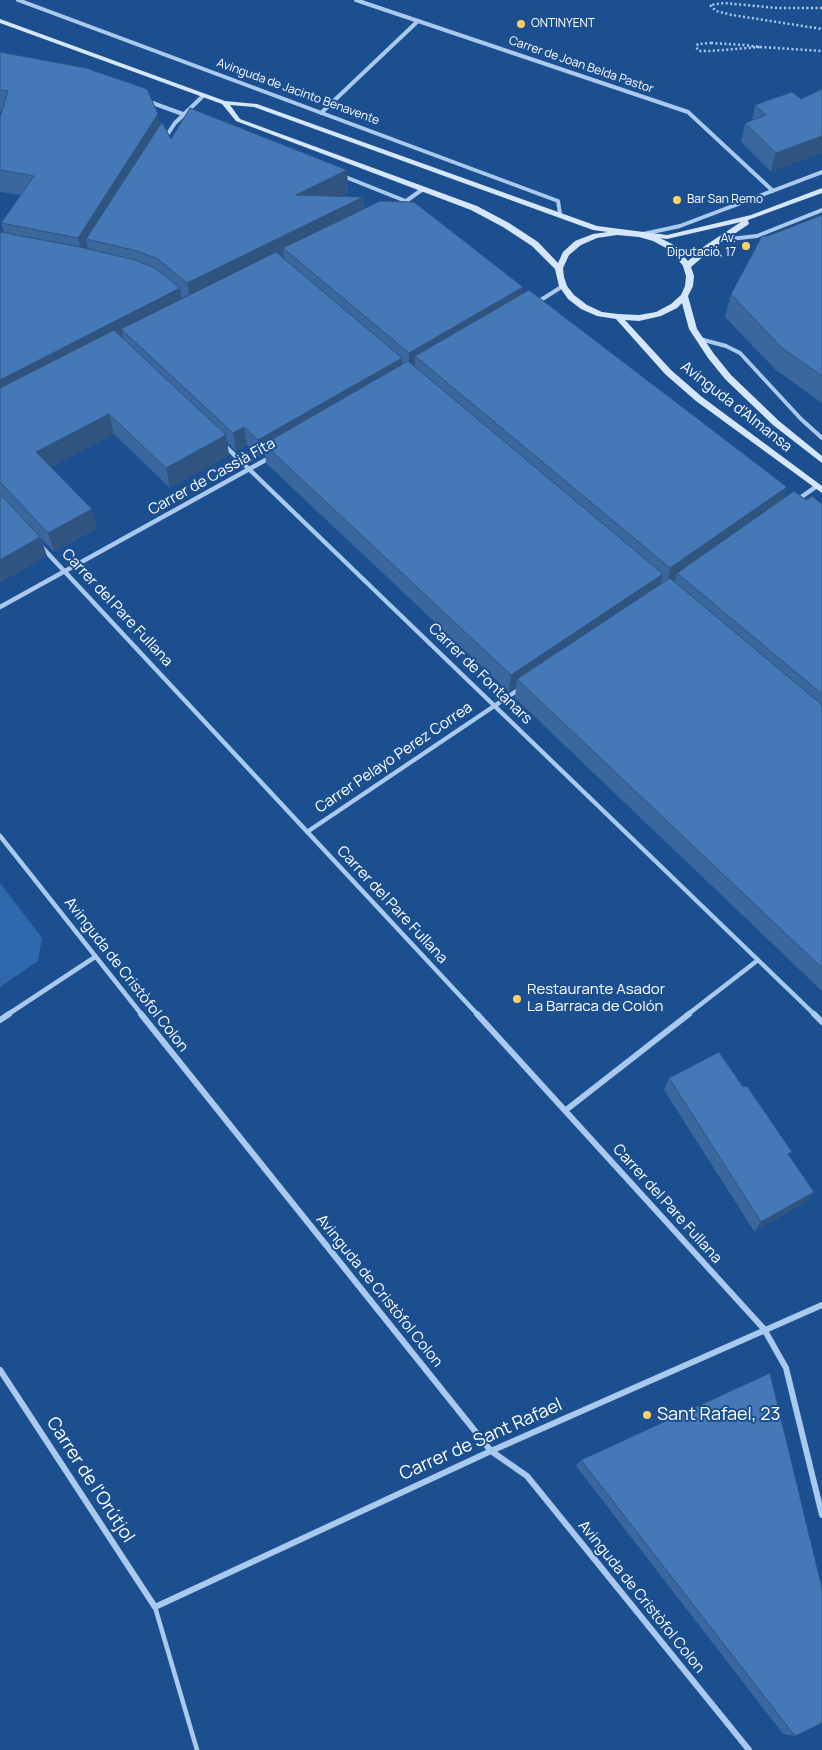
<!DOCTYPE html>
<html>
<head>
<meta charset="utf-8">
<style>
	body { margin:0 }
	canvas { display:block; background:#1b4f8f }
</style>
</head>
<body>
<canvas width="822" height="1750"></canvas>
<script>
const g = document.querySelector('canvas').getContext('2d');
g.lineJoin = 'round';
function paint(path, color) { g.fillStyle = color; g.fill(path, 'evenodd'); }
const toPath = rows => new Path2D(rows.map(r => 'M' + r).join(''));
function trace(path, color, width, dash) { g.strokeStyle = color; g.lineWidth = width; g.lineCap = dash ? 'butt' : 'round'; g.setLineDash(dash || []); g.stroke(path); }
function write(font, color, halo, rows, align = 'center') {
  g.font = font + ' Manrope,sans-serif'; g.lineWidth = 4; g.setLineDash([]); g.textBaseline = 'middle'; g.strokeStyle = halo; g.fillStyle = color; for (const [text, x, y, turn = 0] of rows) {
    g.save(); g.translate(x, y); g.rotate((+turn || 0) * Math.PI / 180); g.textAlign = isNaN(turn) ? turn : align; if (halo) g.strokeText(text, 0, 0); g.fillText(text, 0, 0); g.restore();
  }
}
paint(toPath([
	[0,883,42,938,38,961,0,987]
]), '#2e69ad');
trace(toPath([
	[822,8,777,8,724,3,710,5,716,11,732,15,822,29],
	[711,43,744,45,760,47,710,51,699,51,696,47,698,44,711,43],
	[760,47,822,51]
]), '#a9c9ee', 2.5, [2, 2.5]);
trace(toPath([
	[155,1607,197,1750]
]), '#a9c9ee', 4.5);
trace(toPath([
	[18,0,558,201,560,214],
	[356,0,688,112,773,191],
	[147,101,191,117],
	[321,113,418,21],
	[165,138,175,123,203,96],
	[343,176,408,202],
	[402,204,423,189],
	[643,234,680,226,822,172],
	[721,240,757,236,822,210],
	[536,303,563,286],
	[700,339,726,346,740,353,801,419,822,438]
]), '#a9c9ee', 4);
trace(toPath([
	[223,444,815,1015],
	[797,500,817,486],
	[39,544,478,1015],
	[0,607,271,457],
	[307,832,521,688],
	[0,836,142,1015],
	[7,1015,95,957],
	[687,1015,758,960]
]), '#a9c9ee', 4.5);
trace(toPath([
	[141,1014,491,1451,527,1476,749,1750],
	[477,1014,764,1329,786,1368,822,1515],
	[814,1014,822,1022],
	[0,1020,9,1014],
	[566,1110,689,1014],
	[0,1370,155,1607,491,1451,822,1305]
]), '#a9c9ee', 6);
paint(toPath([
	[0,19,225,101,257,104,597,226,667,235,751,215,822,188,822,193,748,220,749,224,712,249,691,267,694,276,693,286,688,296,697,329,714,354,731,375,779,421,822,456,822,463,773,425,725,379,708,358,689,329,682,303,677,308,661,316,639,321,625,320,671,370,702,397,822,486,822,493,696,401,665,374,616,319,597,316,581,309,568,299,559,286,555,269,532,246,503,227,471,210,236,121,222,104,0,23,0,19],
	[230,105,254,107,593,230,608,232,593,234,575,241,563,252,558,263,538,242,509,223,477,206,240,119,230,105],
	[741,222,706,245,688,261,672,244,660,238,667,239,741,222],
	[617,235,639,237,653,241,666,248,677,258,683,266,686,276,685,286,681,295,671,304,656,312,639,315,618,314,602,312,587,305,574,295,567,286,564,277,563,268,569,255,581,245,597,238,617,235]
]), '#d6e6fa');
paint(toPath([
	[0,52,160,125,171,139,347,170,348,192,339,197,363,197,364,209,522,294,787,487,783,499,806,500,822,504,822,991,515,698,516,687,509,692,266,463,265,454,260,457,247,445,236,451,227,442,229,455,170,488,114,434,51,467,97,528,54,552,41,538,47,556,0,582,0,232,4,233,1,223,21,195,0,192,0,117,2,112,0,111],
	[792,92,771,172,741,142,745,123,752,121,755,105],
	[822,215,822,403,776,370,725,317,731,294,768,236],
	[669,1078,789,1156,806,1202,754,1231,664,1090],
	[581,1460,795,1736,783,1734,576,1466]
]), '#3a679d');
paint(toPath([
	[158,114,162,136,86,239,89,251,83,260,78,238],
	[822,136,822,153,771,172,776,153],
	[347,170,348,192,298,218,296,195],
	[363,197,364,219,283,248,284,259,191,305,187,283],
	[523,287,521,306,415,356,415,368,409,371,409,353],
	[180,288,183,308,121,329,124,339,0,403,0,380],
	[402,358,402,375,264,444,265,454,260,457,258,440],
	[109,414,114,434,42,472,36,452],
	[244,427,247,445,236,451,233,433],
	[226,435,229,455,170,488,166,468],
	[787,487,781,506,677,573,675,581,666,587,670,568],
	[92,509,97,528,54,552,48,533],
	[40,537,47,556,0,582,0,560],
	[663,574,659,592,517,679,516,687,509,692,511,675],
	[814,1192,806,1202,754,1231,761,1222]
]), '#305480');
const building = toPath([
	[0,52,86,68,147,89,158,114,78,238,1,223,34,176,0,170,0,117,8,91,0,90,0,52],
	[822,89,822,136,776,153,745,123,766,115,755,105,792,92,801,99,822,89],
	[190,108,347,170,296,195,363,197,187,283,158,259,137,251,86,239,162,122,171,139,190,108],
	[380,201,414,202,523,287,409,353,283,248,380,201],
	[822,215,822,376,782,348,731,294,762,236,768,236,822,215],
	[0,232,80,247,135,260,155,268,180,288,0,380,0,232],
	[276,252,402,358,258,440,244,427,233,433,121,329,276,252],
	[529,290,787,487,670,568,415,356,529,290],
	[114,330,226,435,166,468,109,414,36,452,92,509,48,533,0,482,0,388,114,330],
	[408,361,663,574,511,675,264,444,408,361],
	[794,491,806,500,812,496,822,504,822,694,677,573,794,491],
	[0,494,40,537,0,560,0,494],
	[670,578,822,705,822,968,517,679,670,578],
	[719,1052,743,1087,747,1086,792,1152,788,1154,814,1192,761,1222,669,1078,719,1052],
	[770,1373,822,1588,822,1723,795,1736,581,1460,770,1373]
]);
paint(building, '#4478b7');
trace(building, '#305480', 1);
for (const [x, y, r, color] of [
	[521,24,5,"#ffd166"],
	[677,200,5,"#ffd166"],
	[746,246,5,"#ffd166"],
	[517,999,5,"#ffd166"],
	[647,1415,5,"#ffd166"]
]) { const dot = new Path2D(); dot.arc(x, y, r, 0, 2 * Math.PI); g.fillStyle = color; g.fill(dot); trace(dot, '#1b4f8f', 2); }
write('12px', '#fff', '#1b4f8f', [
	["ONTINYENT",531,24],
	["Bar San Remo",687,200],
	["Av.",736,239,"right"],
	["Diputació, 17",736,253,"right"]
], 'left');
write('12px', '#fff', '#1b4f8f', [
	["Carrer de Joan Belda Pastor",581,65,19],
	["Avinguda de Jacinto Benavente",298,92,20]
]);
write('15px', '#fff', '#1b4f8f', [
	["Avinguda d'Almansa",736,407,38],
	["Carrer de Cassià Fita",212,477,-29],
	["Carrer del Pare Fullana",117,608,47],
	["Carrer de Fontanars",480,674,44],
	["Carrer Pelayo Perez Correa",394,758,-34],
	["Carrer del Pare Fullana",392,905,47],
	["Avinguda de Cristòfol Colon",126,975,52],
	["Carrer del Pare Fullana",667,1204,48],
	["Avinguda de Cristòfol Colon",379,1291,51],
	["Avinguda de Cristòfol Colon",641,1597,51]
]);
write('15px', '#fff', '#1b4f8f', [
	["Restaurante Asador",527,990],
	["La Barraca de Colón",527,1007]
], 'left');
write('18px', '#fff', '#1b4f8f', [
	["Sant Rafael, 23",657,1415]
], 'left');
write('18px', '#fff', '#1b4f8f', [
	["Carrer de Sant Rafael",481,1440,-24],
	["Carrer de l'Orútjol",90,1480,57]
]);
</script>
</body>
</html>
